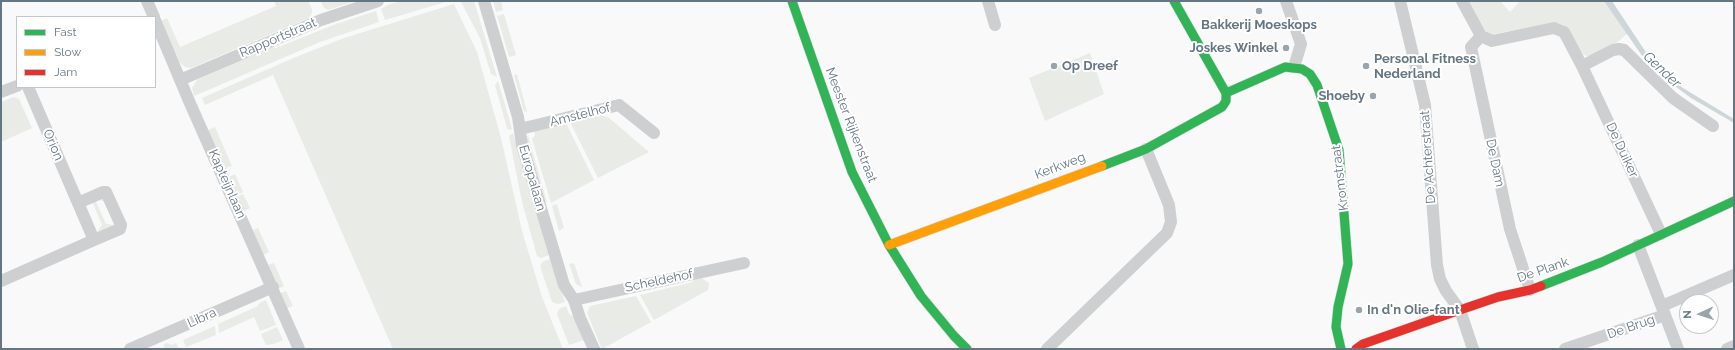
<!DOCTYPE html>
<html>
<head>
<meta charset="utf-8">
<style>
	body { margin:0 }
	#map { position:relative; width:1735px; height:350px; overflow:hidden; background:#f9f9f9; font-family:Raleway,sans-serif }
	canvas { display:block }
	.frame { position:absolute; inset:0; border:2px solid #657683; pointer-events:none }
	.legend { position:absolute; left:16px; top:16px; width:140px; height:72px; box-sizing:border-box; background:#fff; border:1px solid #c1c8cd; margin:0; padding:5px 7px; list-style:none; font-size:12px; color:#657683 }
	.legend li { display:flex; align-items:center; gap:8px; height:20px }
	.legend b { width:20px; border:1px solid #c1c8cd }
	.north { position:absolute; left:1679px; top:294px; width:40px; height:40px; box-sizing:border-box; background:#fff; border:1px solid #c1c8cd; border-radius:50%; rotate:267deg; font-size:11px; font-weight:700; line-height:16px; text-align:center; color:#657683 }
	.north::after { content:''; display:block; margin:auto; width:14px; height:18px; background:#99a4ac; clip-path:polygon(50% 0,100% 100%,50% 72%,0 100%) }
</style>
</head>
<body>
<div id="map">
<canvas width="1735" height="350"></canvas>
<div class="frame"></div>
<ul class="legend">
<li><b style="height:5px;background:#30b455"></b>Fast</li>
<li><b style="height:5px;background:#ff9f0a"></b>Slow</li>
<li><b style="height:5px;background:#e5322d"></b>Jam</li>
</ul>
<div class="north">N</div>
</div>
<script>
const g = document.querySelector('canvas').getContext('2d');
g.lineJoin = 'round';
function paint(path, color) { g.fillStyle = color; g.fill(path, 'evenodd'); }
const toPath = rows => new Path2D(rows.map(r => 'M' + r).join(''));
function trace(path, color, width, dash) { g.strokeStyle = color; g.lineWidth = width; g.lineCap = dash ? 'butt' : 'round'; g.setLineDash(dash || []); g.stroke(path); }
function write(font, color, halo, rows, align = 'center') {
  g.font = font + ' Raleway,sans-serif'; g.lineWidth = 4; g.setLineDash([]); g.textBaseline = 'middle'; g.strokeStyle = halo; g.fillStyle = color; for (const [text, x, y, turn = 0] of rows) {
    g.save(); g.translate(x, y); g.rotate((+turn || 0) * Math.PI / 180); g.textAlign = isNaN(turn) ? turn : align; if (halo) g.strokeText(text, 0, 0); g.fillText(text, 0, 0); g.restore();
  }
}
paint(toPath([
	[274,1,308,1,312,9,312,13,309,18,191,68,185,67,179,62,161,21,167,18,180,47,276,6],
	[321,1,355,1,328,10,324,8],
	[401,1,449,1,385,20,381,9,388,5],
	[466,1,474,1,497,77,491,74,480,38,461,2],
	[493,1,501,1,503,10,496,12],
	[1466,1,1500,1,1510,12,1520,1,1604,1,1628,33,1614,45,1590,57,1584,55,1579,50,1569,30,1562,24,1554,23,1494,34,1494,38,1488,36],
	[454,4,477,52,501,138,522,231,542,297,563,349,393,349,273,75,205,105,202,98,291,59,344,38],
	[376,11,379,22,320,42,194,96,192,88,198,79,272,47,276,48,336,24],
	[504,14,516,55,509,57,497,16],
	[1090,53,1104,94,1045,121,1029,78],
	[517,74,527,112,524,111,514,75],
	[498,81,512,129,509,130,507,128,495,85],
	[14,97,19,99,32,128,1,142,1,102],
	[599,115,608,117,649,152,598,178,570,122],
	[566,123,594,180,551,203,532,139,535,135,534,131],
	[215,127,232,166,226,168,208,130],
	[513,133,549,255,541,258,537,256,522,202,509,136],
	[528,135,547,203,542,201,526,143],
	[235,174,243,192,237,195,229,177],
	[243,194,250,208,244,211,238,196],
	[102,196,104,201,98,200,96,202,106,224,116,225,96,234,102,225,92,201],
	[557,204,564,228,559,231,552,206],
	[258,228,269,252,263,255,253,230],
	[550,259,565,302,558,304,552,302,540,266,542,262],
	[274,263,284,286,278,289,268,265],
	[574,263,582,287,585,289,576,284,569,264],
	[700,277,709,283,708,290,654,320,640,295,693,282,694,278],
	[286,291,293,306,287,308,280,293],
	[636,296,651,322,602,349,587,313,590,306],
	[266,300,276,325,260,331,254,317,219,333,218,324,258,306,259,303],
	[566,306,569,314,573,316,584,340,569,345,557,314,559,309],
	[215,326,216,335,186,347,183,340],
	[277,327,283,340,274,344,266,345,261,334],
	[167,343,172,345,176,343,179,349,165,349,163,345]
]), '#e8ebe6');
paint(toPath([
	[1604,1,1612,1,1653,63,1683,88,1734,119,1734,123,1691,98,1664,78,1645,60]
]), '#ced6d9');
const fast = toPath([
	[792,1,852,172,889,245,921,296,954,336,967,349],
	[1226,93,1285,67,1302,69,1310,74,1317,85,1339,150,1348,264,1338,307,1336,327,1341,349],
	[1102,166,1146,149,1222,107,1226,101,1226,93,1174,1],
	[1541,286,1602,262,1734,201]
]);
const slow = toPath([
	[889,245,1102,166]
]);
const jam = toPath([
	[1356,349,1363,344,1460,310,1498,297,1530,290,1541,286]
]);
trace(fast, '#d5d6d7', 10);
trace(slow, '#d5d6d7', 10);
trace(jam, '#d5d6d7', 10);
trace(toPath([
	[147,1,154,17],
	[484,1,518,117,522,145,564,285,574,300,580,318,594,349],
	[988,1,995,25],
	[1286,1,1301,44,1294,67],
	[1400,1,1425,105,1437,265,1440,279,1446,291,1460,310,1473,349],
	[1462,1,1481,36,1492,41,1554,28,1564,32,1582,66,1613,50,1619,49,1624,50,1673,98,1713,126],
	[155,20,189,101,299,349],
	[1481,36,1471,47,1510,229,1530,290],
	[1582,66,1661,234],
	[180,80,321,20,378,1],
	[1,92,17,86],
	[520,129,619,105,654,133],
	[78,203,103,192,106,192,121,225,120,229,94,240],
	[1638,245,1678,349],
	[1,281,94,240,28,87],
	[574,300,744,263],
	[1662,306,1734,275],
	[130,349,273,287],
	[1047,349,1167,233,1171,222,1169,205,1146,149],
	[1565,349,1665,315],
	[1727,349,1734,346]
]), '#cecfd0', 12);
trace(fast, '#30b455', 9);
trace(slow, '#ff9f0a', 9);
trace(jam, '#e5322d', 9);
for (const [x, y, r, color] of [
	[1259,11,4,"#99a4ac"],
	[1286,48,4,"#99a4ac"],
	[1054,66,4,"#99a4ac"],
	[1366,66,4,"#99a4ac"],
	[1373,96,4,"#99a4ac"],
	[1359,310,4,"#99a4ac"]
]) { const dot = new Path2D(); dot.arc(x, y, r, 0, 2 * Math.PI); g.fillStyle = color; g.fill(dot); trace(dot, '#fff', 1.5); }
write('bold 13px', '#657683', '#fff', [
	["Bakkerij Moeskops",1259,25,"center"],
	["Joskes Winkel",1278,48,"right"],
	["Personal Fitness",1374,59],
	["Nederland",1374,74],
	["Op Dreef",1062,66],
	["Shoeby",1365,96,"right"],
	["In d'n Olie-fant",1367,310]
], 'left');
write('13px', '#657683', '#fff', [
	["Rapportstraat",278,38,-23],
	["Amstelhof",580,115,-14],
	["Meester Rijkenstraat",851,125,69],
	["Orion",53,145,67],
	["De Duiker",1622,150,65],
	["De Achterstraat",1428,157,-94],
	["De Dam",1495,163,78],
	["Kerkweg",1060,166,-21],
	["Europalaan",532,178,74],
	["Kromstraat",1340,178,-97],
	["Kapteijnlaan",227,184,66],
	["De Plank",1543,270,-19],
	["Scheldehof",659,281,-12],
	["Libra",202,318,-24],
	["De Brug",1631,327,-19]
]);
write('italic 14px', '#60757c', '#fff', [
	["Gender",1662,70,43]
]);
</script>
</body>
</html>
